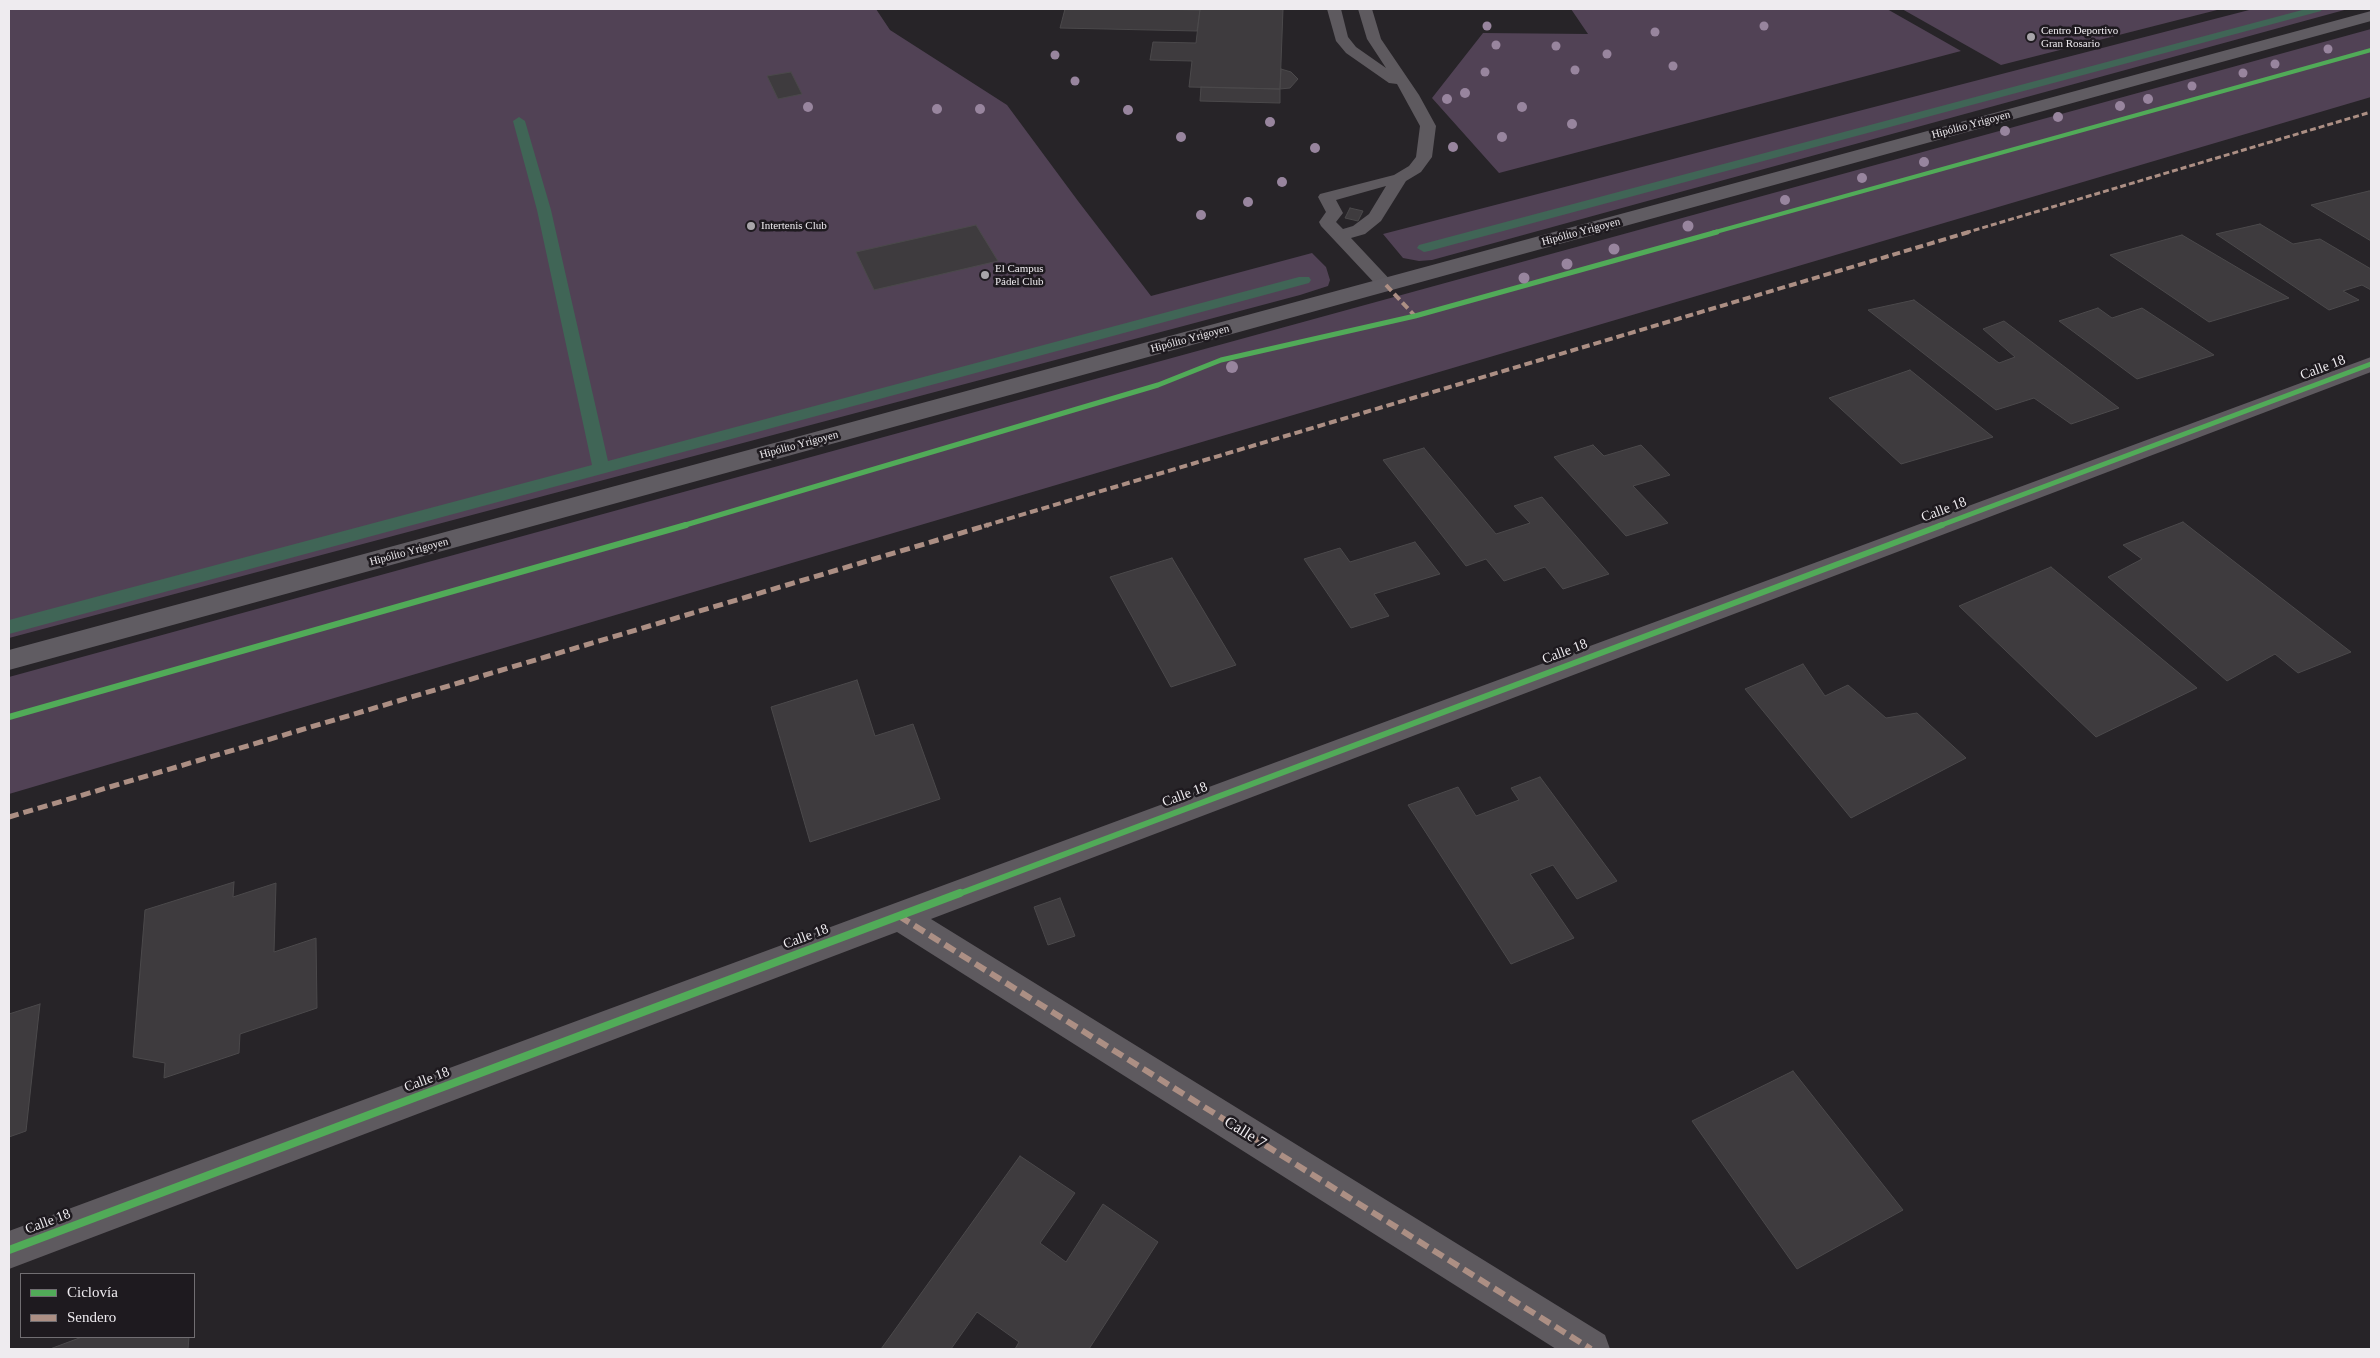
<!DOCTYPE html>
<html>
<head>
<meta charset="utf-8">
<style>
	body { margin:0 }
	#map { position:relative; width:2380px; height:1358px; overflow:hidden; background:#272428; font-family:"Times New Roman",serif }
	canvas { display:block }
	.frame { position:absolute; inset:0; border:10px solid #eeebef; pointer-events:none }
	.legend { position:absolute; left:20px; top:1273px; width:175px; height:65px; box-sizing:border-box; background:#1e1a1f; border:1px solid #716e72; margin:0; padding:6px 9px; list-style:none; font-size:15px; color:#eeebef }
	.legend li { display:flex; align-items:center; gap:10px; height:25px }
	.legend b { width:25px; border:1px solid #716e72 }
</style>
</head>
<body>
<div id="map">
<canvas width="2380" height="1358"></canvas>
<div class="frame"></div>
<ul class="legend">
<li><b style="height:6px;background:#51ab58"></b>Ciclovía</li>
<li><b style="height:6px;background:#ac8f84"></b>Sendero</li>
</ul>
</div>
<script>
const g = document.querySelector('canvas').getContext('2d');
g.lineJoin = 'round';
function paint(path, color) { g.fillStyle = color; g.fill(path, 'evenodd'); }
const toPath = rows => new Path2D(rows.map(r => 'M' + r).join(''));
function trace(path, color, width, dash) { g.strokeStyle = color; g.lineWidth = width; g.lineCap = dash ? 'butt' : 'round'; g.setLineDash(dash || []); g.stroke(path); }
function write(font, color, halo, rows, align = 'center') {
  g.font = font + ' "Times New Roman",serif'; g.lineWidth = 5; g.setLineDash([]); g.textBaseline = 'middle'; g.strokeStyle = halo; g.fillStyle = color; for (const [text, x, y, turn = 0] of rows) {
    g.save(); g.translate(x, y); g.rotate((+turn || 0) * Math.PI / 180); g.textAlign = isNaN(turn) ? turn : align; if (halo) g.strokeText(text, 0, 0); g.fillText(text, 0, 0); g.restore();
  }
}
paint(toPath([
	[9,9,876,9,890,30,1007,105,1078,201,1151,296,1312,253,1326,267,1330,280,1328,286,1300,295,9,638],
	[1571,9,1887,9,1961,51,1499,173,1432,98,1483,33,1588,34],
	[1902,9,2221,9,2001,65],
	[2253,9,2348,9,1432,260,1419,261,1403,258,1383,234],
	[2371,29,2371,97,9,794,9,677]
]), '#514255');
paint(toPath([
	[2306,9,2322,9,2321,11,1429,251,1424,252,1417,248,1419,245,2306,9],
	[519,117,525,121,551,210,608,461,1299,277,1309,277,1311,280,1309,283,9,634,9,620,592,465,537,210,513,121,519,117]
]), '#406556');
const building = toPath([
	[1065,9,1153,9,1200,10,1197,31,1060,28,1065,9],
	[1200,9,1283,9,1280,89,1189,87,1192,61,1150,60,1153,42,1196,43,1200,9],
	[1281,69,1291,72,1298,79,1290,88,1280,89,1281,69],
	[791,72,802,94,778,99,767,76,791,72],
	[1201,87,1280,89,1280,103,1200,101,1201,87],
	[2369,191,2371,191,2371,241,2311,205,2369,191],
	[1350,208,1363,211,1358,221,1345,218,1350,208],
	[2260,224,2293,244,2320,239,2371,269,2371,290,2362,285,2343,291,2359,300,2329,310,2216,234,2260,224],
	[976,225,998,261,874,290,856,252,976,225],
	[2182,235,2289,298,2209,322,2110,255,2182,235],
	[1914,300,1999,363,2015,357,1983,329,2004,321,2119,408,2071,424,2034,398,1996,410,1868,310,1914,300],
	[2098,308,2112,318,2142,308,2214,355,2137,379,2059,321,2098,308],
	[1910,370,1993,437,1901,464,1829,398,1910,370],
	[1593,445,1604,456,1641,445,1670,475,1633,486,1668,523,1626,536,1554,457,1593,445],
	[1424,448,1496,534,1530,523,1514,506,1542,497,1609,574,1563,589,1545,567,1504,581,1486,559,1466,566,1383,460,1424,448],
	[2183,522,2351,652,2298,673,2275,654,2227,681,2108,577,2142,559,2123,545,2183,522],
	[1415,542,1440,574,1374,594,1389,616,1351,628,1304,559,1340,548,1350,562,1415,542],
	[1172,558,1236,665,1171,687,1110,577,1172,558],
	[2051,567,2197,688,2096,737,1959,606,2051,567],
	[1803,664,1825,696,1848,685,1886,718,1917,713,1966,758,1851,818,1745,689,1803,664],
	[857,680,875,736,913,724,940,799,810,842,771,707,857,680],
	[1540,777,1617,881,1577,899,1553,865,1530,874,1574,938,1511,964,1408,805,1458,787,1476,816,1519,800,1511,788,1540,777],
	[234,882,233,897,276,883,274,952,316,938,317,1008,240,1034,239,1053,164,1078,165,1063,133,1057,145,910,234,882],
	[1060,898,1075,936,1048,945,1034,907,1060,898],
	[40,1004,26,1131,9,1137,9,1014,40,1004],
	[1793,1071,1903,1210,1797,1269,1692,1121,1793,1071],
	[1020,1156,1075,1193,1040,1243,1066,1262,1103,1204,1158,1242,1089,1349,1015,1349,1019,1342,977,1312,951,1349,881,1349,1020,1156],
	[82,1337,189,1337,188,1349,50,1349,82,1337]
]);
paint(building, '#3e3b3e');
trace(building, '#4b494b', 1);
paint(toPath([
	[1327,9,1341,9,1348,37,1356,47,1386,68,1367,39,1358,9,1372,9,1381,39,1419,95,1436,126,1432,157,1421,172,1406,181,1381,221,1365,234,1351,238,1395,285,1392,289,1386,290,1380,289,1321,226,1319,222,1326,212,1318,197,1320,194,1394,175,1409,166,1416,157,1420,126,1397,84,1389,83,1346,53,1336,41,1327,9],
	[1386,186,1369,214,1353,226,1343,229,1336,222,1343,213,1336,200,1386,186]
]), '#5e5a5f');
paint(toPath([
	[2371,357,2371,372,931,919,1605,1335,1610,1349,1556,1349,897,932,9,1269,9,1231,2371,357]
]), '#5e5a5f');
paint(toPath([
	[2371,11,2371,21,9,670,9,650,2371,11]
]), '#605c62');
trace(toPath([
	[1965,233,2371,112]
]), '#ac8f84', 3, [6, 3]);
trace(toPath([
	[1386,285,1415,316],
	[984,526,1969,232]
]), '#ac8f84', 4, [8, 4]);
trace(toPath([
	[9,817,988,525]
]), '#ac8f84', 5, [10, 5]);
trace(toPath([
	[899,916,1591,1349]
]), '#ac8f84', 6, [12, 6]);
trace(toPath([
	[1712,233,2371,50]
]), '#51ab58', 4);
trace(toPath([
	[682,526,1158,385,1221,360,1415,316,1717,232],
	[1939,526,2371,364]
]), '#51ab58', 5);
trace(toPath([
	[9,717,686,525],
	[956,895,1942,525]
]), '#51ab58', 6);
trace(toPath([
	[9,1250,960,893]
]), '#51ab58', 8);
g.fillStyle = '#98859e';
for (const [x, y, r] of [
	[1487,26,4.5],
	[1764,26,4.5],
	[1655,32,4.5],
	[1496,45,4.5],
	[1556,46,4.5],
	[2328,49,4.5],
	[1607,54,4.5],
	[1055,55,4.5],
	[2275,64,4.5],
	[1673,66,4.5],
	[1575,70,4.5],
	[1485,72,4.5],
	[2243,73,4.5],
	[1075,81,4.5],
	[2192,86,4.5],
	[1465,93,5],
	[1447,99,5],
	[2148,99,5],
	[2120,106,5],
	[808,107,5],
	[1522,107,5],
	[937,109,5],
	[980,109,5],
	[1128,110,5],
	[2058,117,5],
	[1270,122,5],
	[1572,124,5],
	[2005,131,5],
	[1181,137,5],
	[1502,137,5],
	[1453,147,5],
	[1315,148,5],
	[1924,162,5],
	[1862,178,5],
	[1282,182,5],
	[1785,200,5],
	[1248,202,5],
	[1201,215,5],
	[1688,226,5.5],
	[1614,249,5.5],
	[1567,264,5.5],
	[1524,278,5.5],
	[1232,367,6]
]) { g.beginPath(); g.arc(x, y, r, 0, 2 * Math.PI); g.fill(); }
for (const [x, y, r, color] of [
	[2031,37,5,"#a8a5a9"],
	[751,226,5,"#a8a5a9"],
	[985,275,5,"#a8a5a9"]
]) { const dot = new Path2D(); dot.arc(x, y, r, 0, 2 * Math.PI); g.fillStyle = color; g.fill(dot); trace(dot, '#1e1a1f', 2); }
write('11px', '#eeebef', '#1e1a1f', [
	["Centro Deportivo",2041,31],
	["Gran Rosario",2041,44],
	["Intertenis Club",761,226],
	["El Campus",995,269],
	["Pádel Club",995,282]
], 'left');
write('11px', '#eeebef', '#1e1a1f', [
	["Hipólito Yrigoyen",1971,125,-15],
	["Hipólito Yrigoyen",1581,232,-15],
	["Hipólito Yrigoyen",1190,339,-15],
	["Hipólito Yrigoyen",799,445,-15],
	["Hipólito Yrigoyen",409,552,-15]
]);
write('14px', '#eeebef', '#1e1a1f', [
	["Calle 18",2323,368,-21],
	["Calle 18",1944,510,-21],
	["Calle 18",1565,652,-21],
	["Calle 18",1185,795,-21],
	["Calle 18",806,937,-21],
	["Calle 18",427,1080,-21],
	["Calle 18",48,1222,-21]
]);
write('16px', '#eeebef', '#1e1a1f', [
	["Calle 7",1245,1133,32]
]);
</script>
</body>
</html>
